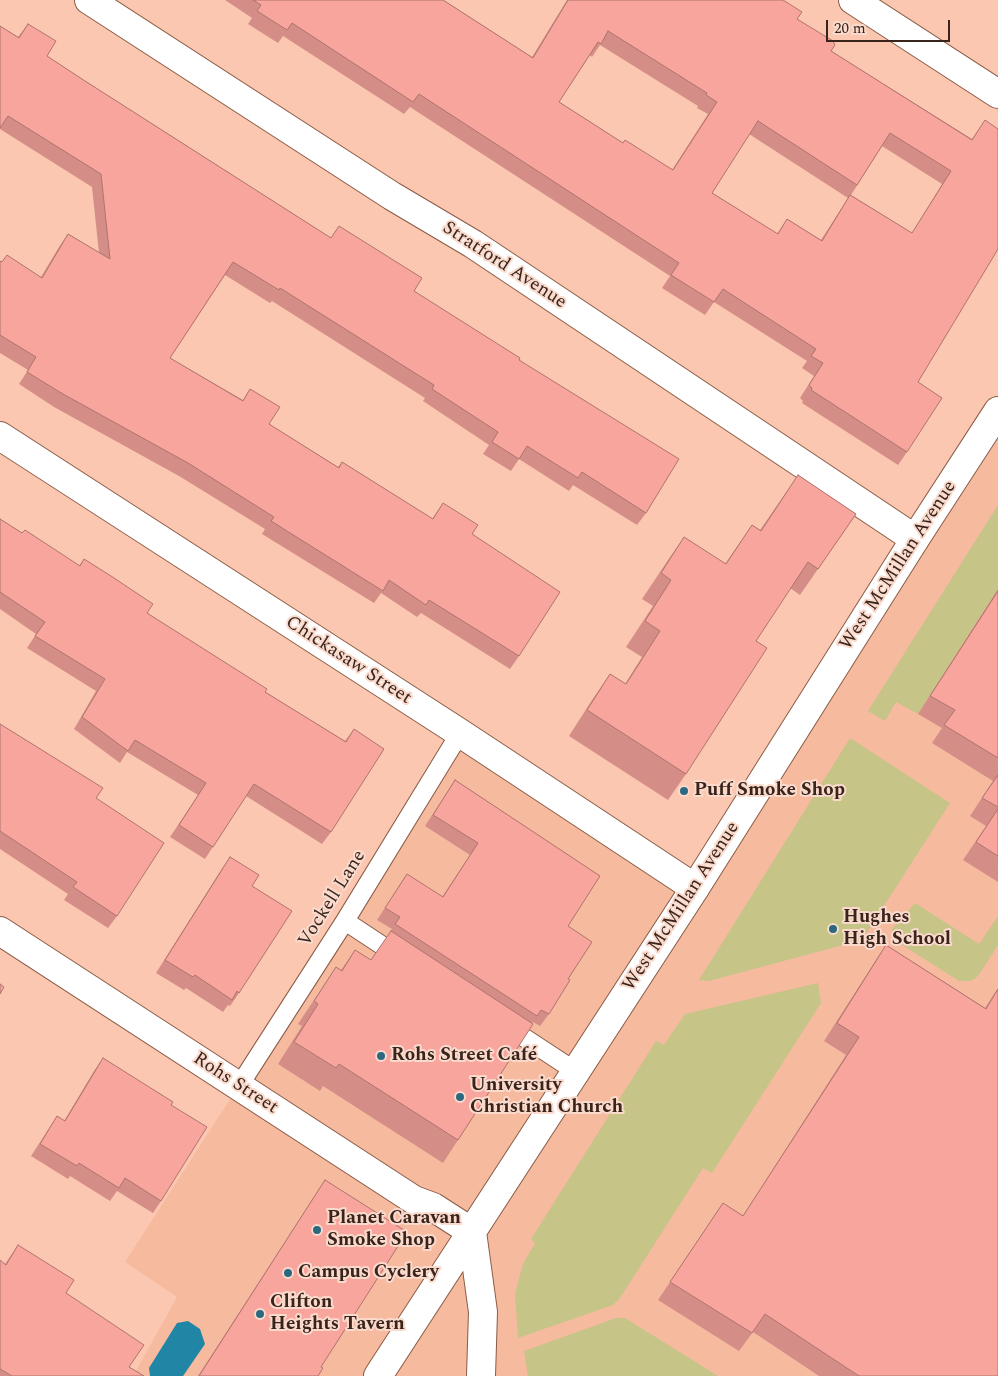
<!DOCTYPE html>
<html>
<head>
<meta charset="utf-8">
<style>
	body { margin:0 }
	#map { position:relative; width:998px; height:1376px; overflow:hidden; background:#fcc7b0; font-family:Spectral,serif }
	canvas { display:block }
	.scale { position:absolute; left:826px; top:20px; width:124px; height:22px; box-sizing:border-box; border:2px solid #38241b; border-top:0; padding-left:6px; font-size:15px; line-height:18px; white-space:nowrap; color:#38241b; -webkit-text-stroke:4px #fadacc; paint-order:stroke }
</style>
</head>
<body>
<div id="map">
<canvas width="998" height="1376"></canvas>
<div class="scale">20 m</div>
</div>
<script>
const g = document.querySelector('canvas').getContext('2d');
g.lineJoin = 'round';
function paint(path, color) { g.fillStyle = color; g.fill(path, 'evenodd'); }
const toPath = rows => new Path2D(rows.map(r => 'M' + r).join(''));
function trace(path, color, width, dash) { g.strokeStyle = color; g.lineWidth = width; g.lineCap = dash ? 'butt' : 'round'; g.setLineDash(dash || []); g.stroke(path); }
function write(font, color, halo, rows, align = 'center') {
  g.font = font + ' Spectral,serif'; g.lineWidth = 4; g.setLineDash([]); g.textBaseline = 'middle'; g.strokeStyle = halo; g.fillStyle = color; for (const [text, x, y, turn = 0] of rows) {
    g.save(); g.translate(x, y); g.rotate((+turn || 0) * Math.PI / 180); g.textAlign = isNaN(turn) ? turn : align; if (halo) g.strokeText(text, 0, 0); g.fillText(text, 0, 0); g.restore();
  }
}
paint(toPath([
	[998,411,998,1376,133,1376,177,1297,125,1262,345,921,460,733,695,888]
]), '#f6ba9f');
paint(toPath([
	[998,505,998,589,918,714,896,702,885,721,868,711],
	[850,738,950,803,862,940,709,981,699,980],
	[915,903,979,944,998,916,998,945,978,976,971,981,959,981,893,939,892,929],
	[818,983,821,1003,712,1173,703,1168,620,1298,613,1305,518,1338,515,1294,523,1264,535,1243,531,1239,656,1041,664,1045,685,1014],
	[616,1318,625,1318,718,1376,528,1376,524,1351]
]), '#c7c487');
paint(toPath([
	[188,1321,200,1329,205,1344,183,1376,150,1376,149,1368,177,1323]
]), '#2185a6');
const service = toPath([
	[345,921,401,958],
	[505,1025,575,1071],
	[239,1086,345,921,460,733]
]);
const minor = toPath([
	[89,0,392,196,473,244,915,539],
	[853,0,998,94],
	[0,436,460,733,695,888],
	[0,931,414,1200,433,1207,472,1232]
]);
const secondary = toPath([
	[472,1232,483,1312,481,1376],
	[378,1376,695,888,915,539,998,411]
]);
trace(service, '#895b46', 20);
trace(minor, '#895b46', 30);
trace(secondary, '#895b46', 30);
trace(service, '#fff', 18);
trace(minor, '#fff', 28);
trace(secondary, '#fff', 28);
paint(toPath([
	[225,0,443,0,532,57,567,0,783,0,797,19,831,51,972,139,985,120,918,382,907,452,898,465,802,403,803,401,800,398,814,376,802,368,807,361,714,302,705,315,662,288,670,276,410,107,404,114,283,36,278,43,248,24,252,18],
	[600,45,698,106,697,108,708,114,672,170,623,143,559,102,590,55,592,57],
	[749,134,848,198,821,240,787,219,777,234,712,193],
	[882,146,942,184,912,233,851,195],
	[28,24,47,56,85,81,331,238,339,226,414,291,519,360,646,513,637,525,573,485,569,491,519,459,511,471,483,454,489,445,423,401,425,398,272,301,270,303,225,275,170,358,243,400,250,389,269,424,338,467,342,462,432,519,443,503,472,534,519,656,510,669,421,613,417,617,381,593,374,603,262,534,265,529,179,476,54,407,19,384,28,370,0,353,0,261,41,277,59,247,68,234,99,253,92,187,0,129,0,26,18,37],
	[798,475,856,514,800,595,790,588,756,641,686,774,668,800,569,736,592,700,610,674,625,684,642,657,626,647,653,606,642,599,666,563,684,537,725,564,752,525,760,530],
	[0,519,22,533,79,566,84,559,147,613,265,692,345,741,354,729,331,832,322,844,246,796,205,859,170,837,198,795,127,752,120,763,74,729,96,691,27,648,36,634,0,609],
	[998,589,998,882,963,860,986,826,970,816,993,781,932,743,942,728,918,714],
	[0,724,96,798,117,916,108,928,64,900,68,894,0,849],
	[455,780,568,926,568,979,549,1014,540,1026,533,1022,532,1023,458,1140,443,1163,323,1086,320,1091,278,1064,302,1026,298,1024,336,967,341,970,355,950,371,960,388,936,392,929,377,920,407,874,442,897,470,855,425,826],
	[230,857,252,886,239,993,230,1006,228,1005,223,1012,186,988,184,990,156,973,221,870],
	[886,945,985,1008,998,988,998,1376,819,1376,753,1332,739,1351,658,1300,723,1203,743,1216,846,1055,824,1041,874,963],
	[103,1058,171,1105,161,1201,153,1213,117,1191,110,1201,70,1176,68,1179,31,1156,57,1116,64,1121,94,1071],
	[325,1180,321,1367,318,1376,198,1376],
	[18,1245,66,1293,129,1367,144,1376,0,1376,0,1260,5,1264]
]), '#d58e87');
const building = toPath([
	[253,0,443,0,533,58,568,0,783,0,802,12,797,19,833,41,835,45,831,51,972,140,985,120,998,129,998,249,918,382,942,398,907,452,811,390,812,388,809,385,823,363,811,356,816,349,723,289,714,302,671,275,679,263,419,94,413,102,292,23,287,30,257,11,261,5,253,0],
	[608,31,707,93,706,95,717,102,673,170,625,140,623,143,559,102,598,42,601,44,608,31],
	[758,121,857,185,890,133,951,171,912,233,850,195,822,241,787,219,778,234,712,193,758,121],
	[28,24,56,41,47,56,85,81,331,238,339,226,422,278,414,291,520,358,519,360,679,459,646,513,582,472,578,478,527,446,519,459,492,442,498,432,432,389,434,385,280,288,279,290,233,262,170,358,243,401,250,389,280,407,269,424,339,468,342,462,433,519,443,503,478,525,472,534,560,592,519,656,429,600,426,605,389,580,383,591,271,521,274,517,188,463,63,394,27,372,36,357,0,335,0,261,2,262,7,255,42,278,68,234,110,259,101,174,8,116,0,128,0,26,19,38,28,24],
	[798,475,856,514,818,569,808,562,756,641,767,648,686,774,587,710,610,674,626,684,660,631,645,621,671,580,661,573,684,537,726,564,752,525,761,531,798,475],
	[0,519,22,533,25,530,80,566,84,559,111,576,153,604,147,613,267,689,265,692,346,742,354,729,384,749,331,832,254,784,213,847,179,825,206,783,135,740,128,751,82,717,105,679,35,636,45,622,0,592,0,519],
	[998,591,998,758,944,725,955,710,930,696,998,591],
	[0,724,103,788,96,798,164,843,117,916,73,887,77,882,0,831,0,724],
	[998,775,998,807,982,798,998,775],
	[455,780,600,876,568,926,592,942,568,979,570,980,549,1014,541,1010,537,1016,395,924,400,917,385,908,407,874,443,897,478,843,433,815,455,780],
	[998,809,998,856,976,842,998,809],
	[230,857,259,875,252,886,292,911,239,993,237,991,232,1000,195,975,193,977,165,960,230,857],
	[391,931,533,1024,458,1140,339,1064,336,1068,294,1042,318,1004,314,1001,336,967,342,971,355,950,371,960,391,931],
	[886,945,986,1009,998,989,998,1376,859,1376,765,1314,752,1333,670,1282,723,1203,743,1216,859,1037,837,1023,886,945],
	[0,984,4,987,0,994,0,984],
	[103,1058,173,1102,171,1105,207,1127,161,1201,125,1178,119,1188,79,1163,77,1166,40,1144,57,1116,65,1121,103,1058],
	[325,1180,407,1232,321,1367,323,1368,318,1376,199,1376,325,1180],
	[18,1245,74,1280,66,1293,144,1345,129,1367,144,1376,12,1376,0,1369,0,1260,6,1265,18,1245]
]);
paint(building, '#f8a59d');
trace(building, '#ae746e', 1);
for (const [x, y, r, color] of [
	[684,791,5,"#2c6980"],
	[833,929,5,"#2c6980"],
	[381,1056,5,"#2c6980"],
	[460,1097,5,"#2c6980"],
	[317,1230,5,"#2c6980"],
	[288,1273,5,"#2c6980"],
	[260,1314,5,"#2c6980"]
]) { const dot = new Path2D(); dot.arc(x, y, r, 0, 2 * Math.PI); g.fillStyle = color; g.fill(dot); trace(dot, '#fadacc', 2); }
write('19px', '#38241b', '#fadacc', [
	["Stratford Avenue",504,266,33],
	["West McMillan Avenue",899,566,-57],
	["Chickasaw Street",348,661,33],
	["Vockell Lane",333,899,-58],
	["West McMillan Avenue",682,907,-57],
	["Rohs Street",235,1084,33]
]);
write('bold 19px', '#38241b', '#fadacc', [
	["Puff Smoke Shop",694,791],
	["Hughes",843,918],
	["High School",843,940],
	["Rohs Street Café",391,1056],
	["University",470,1086],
	["Christian Church",470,1108],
	["Planet Caravan",327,1219],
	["Smoke Shop",327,1241],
	["Campus Cyclery",298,1273],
	["Clifton",270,1303],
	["Heights Tavern",270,1325]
], 'left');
</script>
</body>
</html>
